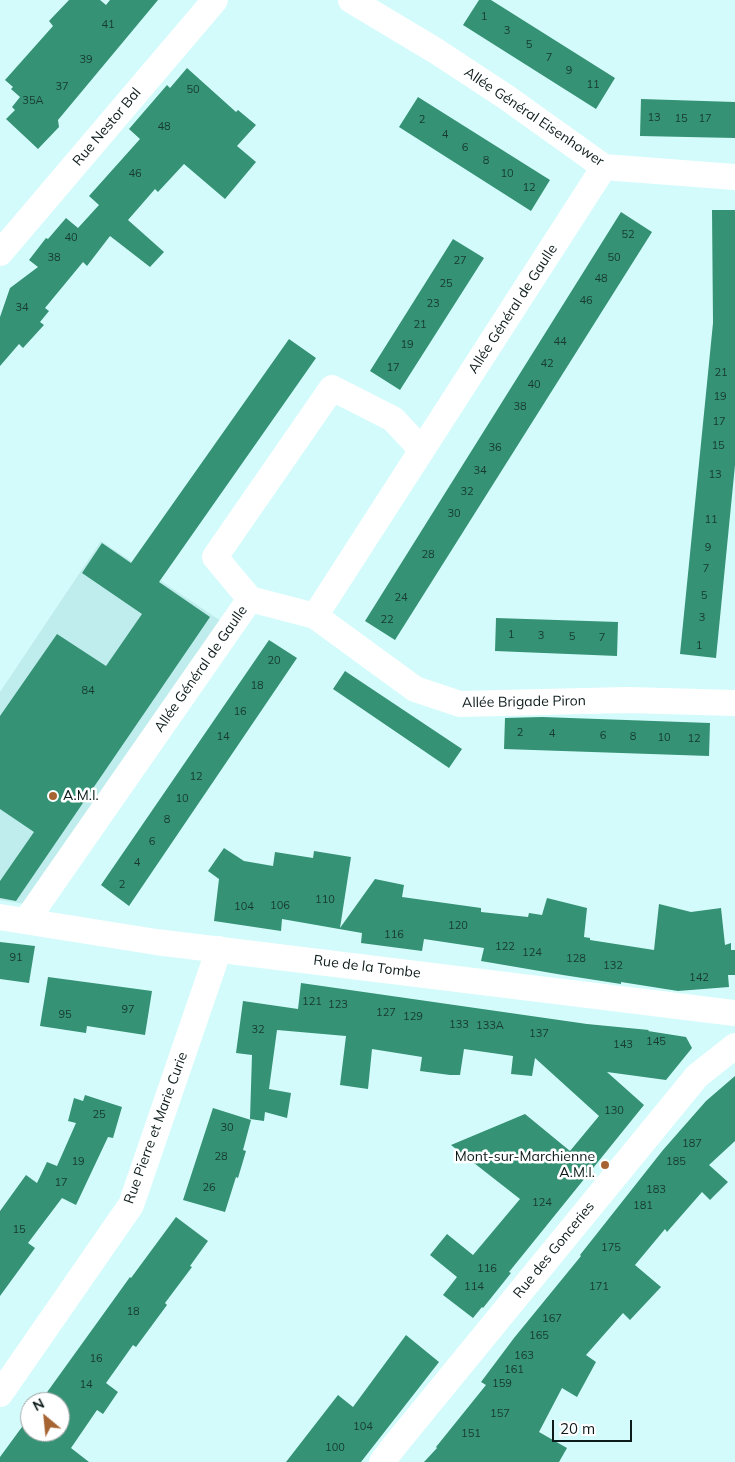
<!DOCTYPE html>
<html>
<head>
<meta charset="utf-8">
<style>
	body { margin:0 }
	#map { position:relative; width:735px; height:1462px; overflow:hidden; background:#d4fbfb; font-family:Mulish,sans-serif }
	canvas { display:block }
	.north { position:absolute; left:20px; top:1392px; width:50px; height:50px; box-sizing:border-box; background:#fff; border:1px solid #9ea4a4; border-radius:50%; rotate:332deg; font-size:14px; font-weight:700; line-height:20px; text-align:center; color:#0d1b1b }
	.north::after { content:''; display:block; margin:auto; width:18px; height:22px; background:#a76433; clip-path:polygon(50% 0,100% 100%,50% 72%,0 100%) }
	.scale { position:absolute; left:552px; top:1420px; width:80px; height:22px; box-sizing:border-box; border:2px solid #0d1b1b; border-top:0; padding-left:6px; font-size:15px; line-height:18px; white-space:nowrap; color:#0d1b1b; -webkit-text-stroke:4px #fff; paint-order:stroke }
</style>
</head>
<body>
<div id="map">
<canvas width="735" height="1462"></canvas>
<div class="north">N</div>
<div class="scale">20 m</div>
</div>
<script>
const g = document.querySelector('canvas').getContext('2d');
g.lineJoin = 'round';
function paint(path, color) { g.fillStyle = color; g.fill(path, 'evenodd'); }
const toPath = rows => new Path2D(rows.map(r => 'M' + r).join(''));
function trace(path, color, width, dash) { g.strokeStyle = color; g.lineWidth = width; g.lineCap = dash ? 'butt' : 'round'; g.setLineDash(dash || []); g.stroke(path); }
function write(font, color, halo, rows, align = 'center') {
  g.font = font + ' Mulish,sans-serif'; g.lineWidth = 5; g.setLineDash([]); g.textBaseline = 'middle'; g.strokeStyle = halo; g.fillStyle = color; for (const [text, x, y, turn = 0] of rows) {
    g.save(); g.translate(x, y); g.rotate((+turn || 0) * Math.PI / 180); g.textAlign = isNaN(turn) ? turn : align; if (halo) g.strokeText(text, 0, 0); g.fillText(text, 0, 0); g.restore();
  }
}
paint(toPath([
	[101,541,230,627,25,904,0,900,0,692]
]), '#bfeded');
paint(toPath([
	[69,0,100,0,106,5,110,0,158,0,58,120,59,127,38,149,6,119,15,110,12,107,20,97,11,89,13,87,5,80,53,26,49,21],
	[479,0,491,0,615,78,596,109,463,25],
	[187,68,236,112,238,110,256,125,237,146,256,162,225,199,184,164,158,192,155,189,128,220,164,252,150,267,110,236,87,266,83,262,45,308,49,311,40,322,44,325,23,348,19,344,0,366,0,317,10,288,38,267,29,260,46,238,48,239,66,218,78,228,99,205,89,196,140,139,129,129,167,85,170,88],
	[418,97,550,180,531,211,399,127],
	[641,99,735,102,735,138,640,136],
	[712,210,735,210,735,465,716,658,680,654,713,323],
	[621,212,652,232,395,640,365,621],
	[453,239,484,258,400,390,370,371],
	[289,339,316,358,159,582,210,617,16,901,0,898,0,881,34,832,0,809,0,716,57,634,106,666,142,614,82,573,102,543,131,563],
	[496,618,618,622,617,656,495,651],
	[269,640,297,658,129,906,101,885],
	[345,671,462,749,449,768,333,689],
	[542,717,710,723,709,756,504,749,505,718],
	[224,848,244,861,273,866,275,852,313,858,314,851,351,857,340,928,375,879,404,885,402,897,481,908,481,912,528,917,529,913,542,915,547,898,587,908,584,937,590,938,590,940,654,950,659,904,691,912,721,908,725,945,731,943,731,950,735,950,735,975,728,975,729,987,678,991,621,982,621,984,563,975,481,961,484,948,424,939,422,951,361,943,362,933,282,919,281,931,214,921,219,879,208,871],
	[0,942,35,946,29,983,0,979],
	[48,977,152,991,145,1035,87,1026,86,1033,40,1026],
	[301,983,587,1024,649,1030,648,1031,686,1037,692,1048,666,1080,607,1072,644,1105,509,1272,511,1273,483,1308,482,1307,473,1318,443,1295,457,1277,430,1255,447,1234,473,1255,520,1199,451,1145,525,1114,570,1151,599,1116,535,1058,532,1076,511,1074,513,1056,464,1049,460,1075,450,1075,420,1071,422,1057,372,1049,368,1089,340,1085,346,1036,277,1030,269,1089,291,1093,287,1118,265,1112,264,1121,250,1119,252,1055,236,1053,243,1001,298,1009],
	[735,1076,735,1141,709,1165,728,1182,710,1200,702,1192,667,1232,665,1229,635,1265,661,1287,630,1320,623,1313,586,1355,596,1362,577,1397,562,1388,539,1432,567,1448,559,1462,424,1462,437,1448,436,1447,486,1385,481,1382,514,1338,581,1256,580,1255,663,1150,706,1101],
	[85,1095,122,1107,113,1138,108,1137,76,1205,62,1198,28,1243,35,1248,0,1296,0,1211,26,1175,37,1183,47,1162,57,1166,76,1123,68,1121,74,1098,83,1101],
	[213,1108,251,1120,243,1150,246,1151,238,1178,236,1177,225,1212,183,1200],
	[176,1217,208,1241,190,1266,192,1267,165,1303,167,1305,136,1347,133,1345,106,1383,118,1392,103,1414,97,1410,71,1448,89,1462,0,1462,0,1457,30,1416,30,1432,60,1432,60,1402,40,1402,130,1277,131,1278],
	[406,1335,439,1362,361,1462,286,1462,338,1395,353,1407]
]), '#359274');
trace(toPath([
	[351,0,436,51,506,97,604,167,735,177],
	[0,253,215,0],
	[250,599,315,616,415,689,460,704,627,700,735,703],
	[250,599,215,557,332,388,393,419,422,450],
	[315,616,604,167],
	[0,917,156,942,735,1013],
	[26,921,250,599],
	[0,1394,131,1205,219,949],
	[382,1462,395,1445,697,1076,735,1046]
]), '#fff', 26);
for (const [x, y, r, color] of [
	[53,796,5,"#a76433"],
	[605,1165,5,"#a76433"]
]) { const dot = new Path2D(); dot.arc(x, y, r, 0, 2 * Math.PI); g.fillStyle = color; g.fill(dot); trace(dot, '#fff', 2); }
write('11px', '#173931', null, [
	["1",484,17],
	["41",108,25],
	["3",507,31],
	["5",529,45],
	["7",549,58],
	["39",86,60],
	["9",569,71],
	["11",593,85],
	["37",62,87],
	["50",193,90],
	["35A",33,101],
	["13",654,118],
	["15",681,119],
	["17",705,119],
	["2",422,120],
	["48",164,127],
	["4",445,135],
	["6",465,148],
	["8",486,161],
	["46",135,174],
	["10",507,174],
	["12",529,188],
	["52",628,235],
	["40",71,238],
	["38",54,258],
	["50",614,258],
	["27",460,261],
	["48",601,279],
	["25",446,284],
	["46",586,301],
	["23",433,304],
	["34",22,308],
	["21",420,325],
	["44",560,342],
	["19",407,345],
	["42",547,364],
	["17",393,368],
	["21",721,373],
	["40",534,385],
	["19",720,397],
	["38",520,407],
	["17",719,422],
	["15",718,446],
	["36",495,448],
	["34",480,471],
	["13",715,475],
	["32",467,492],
	["30",454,514],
	["11",711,520],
	["9",708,548],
	["28",428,555],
	["7",706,569],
	["5",704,596],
	["24",401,598],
	["3",702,618],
	["22",387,620],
	["1",511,635],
	["3",541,636],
	["5",572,637],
	["7",602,638],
	["1",699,646],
	["20",274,661],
	["18",257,686],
	["84",88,691],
	["16",240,712],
	["2",520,733],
	["4",552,734],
	["6",603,736],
	["14",223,737],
	["8",633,737],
	["10",664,738],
	["12",694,739],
	["12",196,777],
	["10",182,799],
	["8",167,820],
	["6",152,842],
	["4",137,863],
	["2",122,885],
	["110",325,900],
	["106",280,906],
	["104",244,907],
	["120",458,926],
	["116",394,935],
	["122",505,947],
	["124",532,953],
	["91",16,958],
	["128",576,959],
	["132",613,966],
	["142",699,978],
	["121",312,1002],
	["123",338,1005],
	["97",128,1010],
	["127",386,1013],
	["95",65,1015],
	["129",413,1017],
	["133",459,1025],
	["133A",490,1026],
	["32",258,1030],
	["137",539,1034],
	["145",656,1042],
	["143",623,1045],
	["130",614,1111],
	["25",99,1115],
	["30",227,1128],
	["187",692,1144],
	["28",221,1157],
	["19",78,1162],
	["185",676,1162],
	["17",61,1183],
	["26",209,1188],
	["183",656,1190],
	["124",542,1203],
	["181",643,1206],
	["15",19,1230],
	["175",611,1248],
	["116",487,1269],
	["114",474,1287],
	["171",599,1287],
	["18",133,1312],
	["167",552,1319],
	["165",539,1336],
	["163",524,1356],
	["16",96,1359],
	["161",514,1370],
	["159",502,1384],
	["14",86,1385],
	["157",500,1414],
	["104",363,1427],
	["151",471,1434],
	["100",335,1448]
]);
write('14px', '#0d1b1b', '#fff', [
	["Allée Général Eisenhower",534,117,34],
	["Rue Nestor Bal",107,127,-50],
	["Allée Général de Gaulle",513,309,-57],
	["Allée Général de Gaulle",201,669,-55],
	["Allée Brigade Piron",524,702,-1],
	["Rue de la Tombe",367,967,7],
	["Rue Pierre et Marie Curie",156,1128,-70],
	["Rue des Gonceries",554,1250,-51]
]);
write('14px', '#0d1b1b', '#fff', [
	["A.M.I.",63,796],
	["Mont-sur-Marchienne",595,1157,"right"],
	["A.M.I.",595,1173,"right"]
], 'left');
</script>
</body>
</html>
